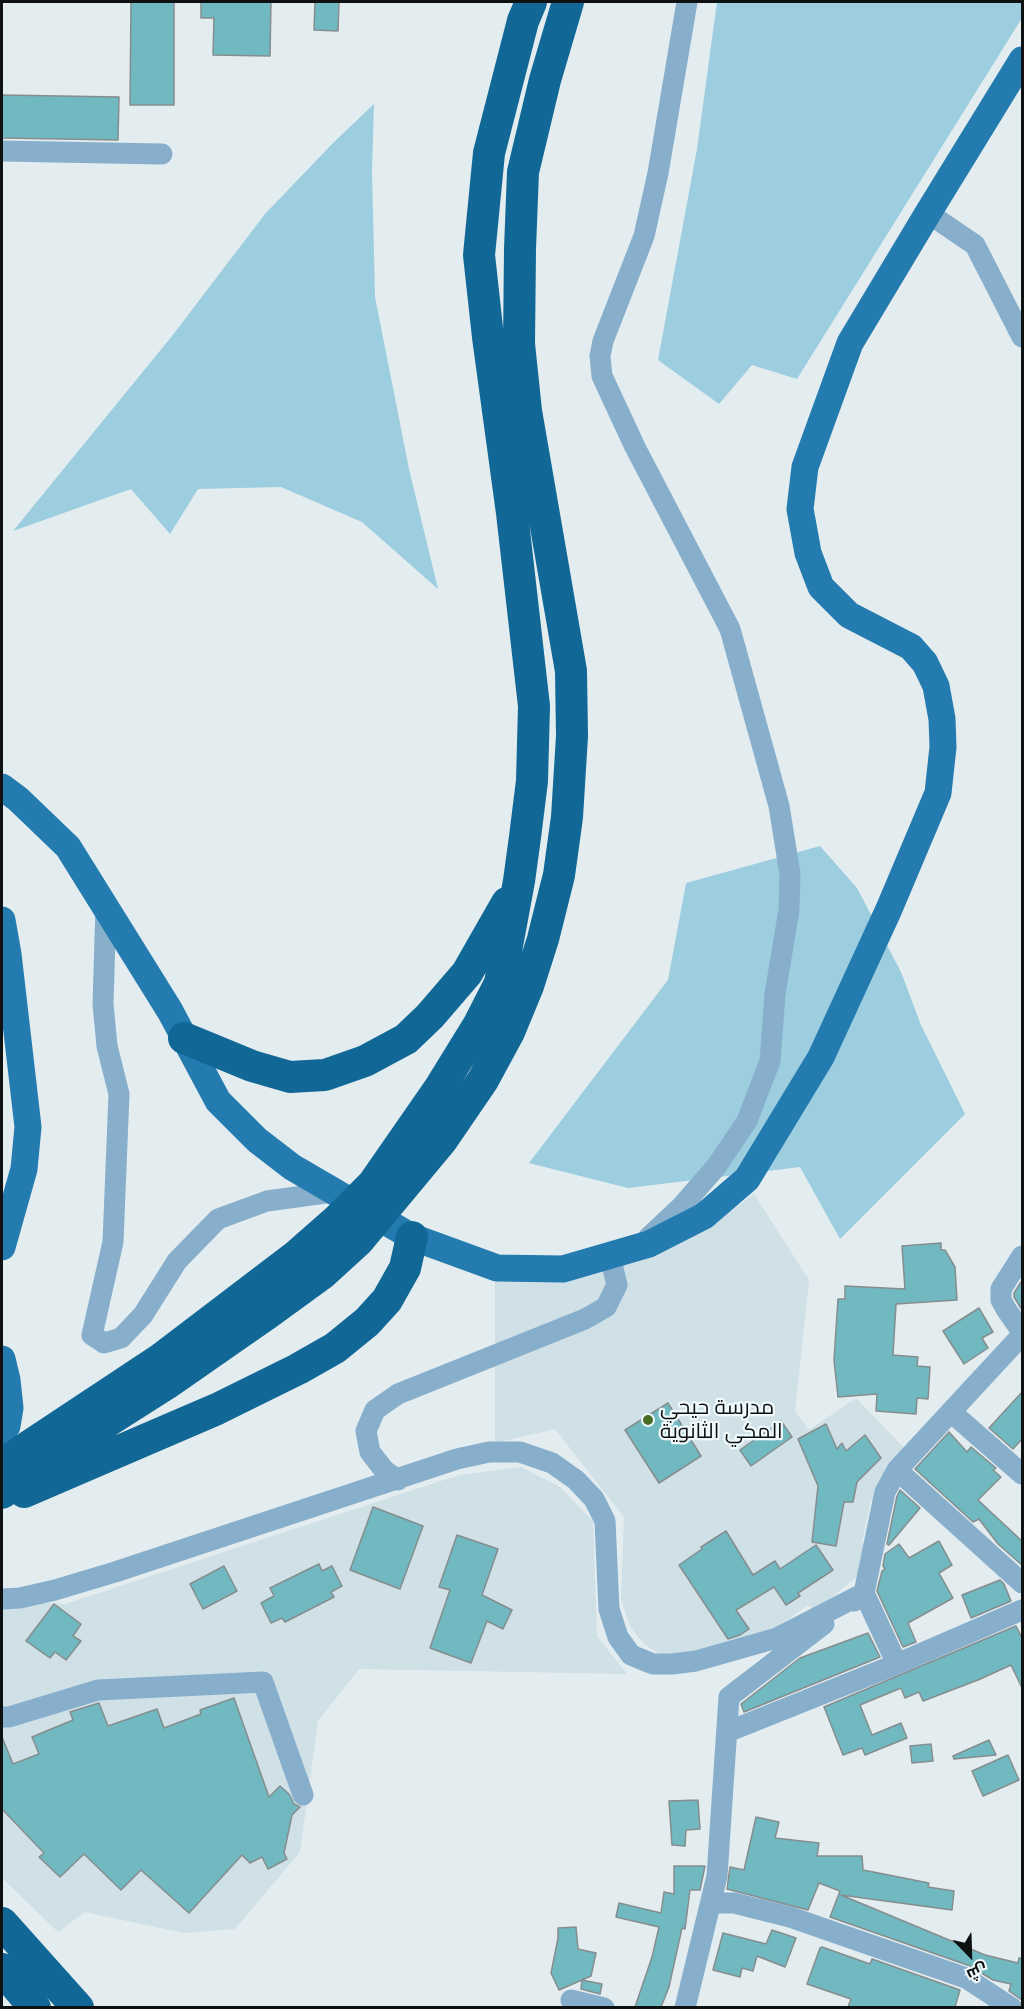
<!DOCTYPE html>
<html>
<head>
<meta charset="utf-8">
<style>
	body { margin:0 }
	#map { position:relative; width:1024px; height:2009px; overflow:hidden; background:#e3ecef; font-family:"Space Grotesk",Cairo,sans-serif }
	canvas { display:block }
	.frame { position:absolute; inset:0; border:3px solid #0e1112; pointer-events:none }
	.north { position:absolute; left:940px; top:1925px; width:60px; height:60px; -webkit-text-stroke:4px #f0f9fc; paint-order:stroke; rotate:157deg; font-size:16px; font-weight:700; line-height:24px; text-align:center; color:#0e1112 }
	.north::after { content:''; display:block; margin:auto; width:21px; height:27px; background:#0e1112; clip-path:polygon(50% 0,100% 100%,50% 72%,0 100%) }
</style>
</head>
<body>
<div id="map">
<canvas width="1024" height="2009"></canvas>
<div class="frame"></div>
<div class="north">ش</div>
</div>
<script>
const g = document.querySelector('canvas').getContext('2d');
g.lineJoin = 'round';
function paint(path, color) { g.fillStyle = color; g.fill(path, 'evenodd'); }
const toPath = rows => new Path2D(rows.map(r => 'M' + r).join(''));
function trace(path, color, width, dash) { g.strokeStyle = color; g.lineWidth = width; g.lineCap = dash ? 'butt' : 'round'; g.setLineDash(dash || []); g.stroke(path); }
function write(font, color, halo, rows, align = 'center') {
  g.font = font + ' "Space Grotesk",Cairo,sans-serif'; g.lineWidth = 4.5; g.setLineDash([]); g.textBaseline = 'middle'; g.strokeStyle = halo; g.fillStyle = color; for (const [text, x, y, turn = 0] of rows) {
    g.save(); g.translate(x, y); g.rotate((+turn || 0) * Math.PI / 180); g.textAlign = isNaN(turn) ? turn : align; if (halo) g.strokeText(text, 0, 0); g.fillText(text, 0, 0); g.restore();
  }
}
paint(toPath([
	[754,1194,809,1280,795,1411,809,1430,856,1398,909,1453,878,1499,871,1499,862,1542,865,1548,859,1560,864,1571,815,1611,808,1605,772,1631,687,1657,663,1656,644,1644,631,1628,621,1600,624,1517,555,1429,495,1443,495,1276,556,1282,599,1273,657,1252,710,1226],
	[521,1467,560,1487,593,1521,597,1636,627,1674,359,1669,318,1721,300,1852,235,1929,184,1933,85,1912,58,1932,2,1878,2,1601,65,1604,459,1475]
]), '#cfe0e7');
paint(toPath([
	[717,2,1022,2,1022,18,797,379,752,365,719,404,658,360,697,149],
	[374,104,372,171,375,297,409,469,438,589,362,522,281,487,198,489,170,534,131,489,13,531,172,336,265,214,333,143],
	[820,846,857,888,901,972,921,1025,965,1114,840,1239,800,1167,628,1188,529,1163,668,980,686,883]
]), '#9ccee0');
const building = toPath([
	[131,2,174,2,174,105,130,105,131,2],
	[201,2,271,2,270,56,213,55,214,18,201,18,201,2],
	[315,2,339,2,338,31,314,30,315,2],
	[2,95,119,97,118,140,2,138,2,95],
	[941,1243,941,1250,945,1250,955,1267,957,1300,896,1304,893,1355,918,1357,917,1366,930,1367,928,1399,917,1398,916,1414,876,1411,877,1394,838,1397,834,1360,838,1299,845,1299,845,1286,905,1289,902,1246,941,1243],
	[1023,1279,1023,1310,1022,1310,1014,1297,1014,1293,1023,1279],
	[979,1308,993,1332,982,1338,988,1348,964,1364,943,1331,979,1308],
	[1023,1391,1023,1438,1013,1449,989,1428,1023,1391],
	[668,1403,701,1456,659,1483,625,1430,668,1403],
	[781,1421,792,1437,751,1466,740,1450,781,1421],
	[826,1424,837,1449,842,1443,846,1451,865,1435,881,1458,857,1482,853,1502,844,1502,836,1546,812,1542,818,1486,798,1439,826,1424],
	[949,1432,967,1452,971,1447,996,1468,993,1470,1001,1477,978,1500,1023,1542,1023,1566,998,1544,979,1519,973,1522,915,1469,949,1432],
	[900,1490,920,1508,889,1545,887,1544,897,1496,900,1490],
	[373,1507,423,1526,400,1589,350,1570,373,1507],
	[726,1531,753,1575,775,1561,780,1569,816,1545,833,1570,798,1593,800,1596,786,1605,774,1587,736,1610,749,1629,740,1635,728,1639,679,1565,702,1549,701,1547,726,1531],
	[457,1535,498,1549,482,1595,512,1610,503,1629,487,1621,471,1663,430,1648,450,1590,439,1587,457,1535],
	[939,1541,952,1565,939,1573,953,1598,908,1623,916,1642,903,1647,877,1591,882,1571,885,1569,883,1566,885,1554,899,1544,909,1558,939,1541],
	[319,1564,322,1571,332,1566,342,1586,331,1592,334,1597,285,1622,282,1618,271,1623,261,1603,274,1596,270,1588,319,1564],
	[224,1566,237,1591,203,1609,190,1584,224,1566],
	[1000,1580,1004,1584,1011,1601,971,1618,962,1595,1000,1580],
	[54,1604,81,1624,73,1636,81,1641,66,1660,55,1652,50,1658,26,1641,54,1604],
	[1016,1626,1023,1640,1023,1690,1011,1665,978,1680,923,1701,919,1692,905,1698,901,1688,860,1705,872,1735,901,1723,907,1738,865,1755,862,1748,843,1755,824,1707,1016,1626],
	[868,1633,880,1657,744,1712,741,1704,800,1658,868,1633],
	[234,1698,269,1797,280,1786,289,1794,294,1804,300,1807,292,1815,284,1853,287,1859,268,1869,262,1857,250,1863,242,1855,189,1913,141,1870,121,1890,84,1854,60,1877,39,1857,44,1853,2,1809,2,1737,13,1764,39,1754,32,1737,73,1720,70,1712,99,1703,108,1726,157,1709,164,1728,201,1714,200,1710,234,1698],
	[989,1740,996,1755,954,1759,953,1756,989,1740],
	[931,1744,933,1761,912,1763,910,1746,931,1744],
	[1008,1755,1019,1780,983,1796,972,1771,1008,1755],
	[698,1800,700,1829,686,1830,685,1846,672,1845,669,1801,698,1800],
	[756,1817,779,1822,775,1838,819,1843,817,1856,862,1856,863,1870,929,1883,928,1887,954,1891,952,1910,841,1895,985,1955,1018,1963,1019,1958,1023,1958,1023,2001,1009,1991,1011,1984,993,1980,970,1966,830,1917,840,1891,819,1883,808,1910,727,1889,730,1867,744,1870,756,1817],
	[674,1866,705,1866,700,1890,690,1890,685,1929,682,1928,669,1987,661,2007,635,2007,652,1957,659,1927,616,1917,619,1903,661,1913,664,1892,674,1894,674,1866],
	[576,1927,578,1949,596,1953,591,1976,559,1990,551,1973,558,1938,558,1928,576,1927],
	[772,1930,796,1938,785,1967,757,1956,753,1971,742,1968,740,1977,713,1970,723,1933,766,1944,772,1930],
	[822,1947,870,1964,872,1959,960,1990,955,2007,848,2007,851,1999,807,1984,820,1948,822,1947],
	[582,1980,602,1984,600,1994,581,1989,582,1980]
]);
paint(building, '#71b9c1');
trace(building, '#858d8e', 1.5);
trace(toPath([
	[2,151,162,154],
	[928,213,975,245,1022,337],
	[106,906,103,1004,107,1046,119,1094,113,1242,92,1335,104,1343,121,1338,143,1315,177,1261,218,1219,267,1201,333,1192],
	[648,1238,681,1207,716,1167,747,1121,770,1061,775,994,789,910,790,874,779,806,730,629,635,447,602,376,600,356,603,341,644,236,658,173,687,2],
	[1022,1256,1001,1289,1001,1300,1006,1309,1022,1332],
	[951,1412,1022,1474],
	[897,1470,1022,1583],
	[398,1480,384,1470,370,1452,366,1431,375,1410,398,1394,585,1319,606,1307,617,1285,610,1256],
	[2,1599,20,1598,55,1590,115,1572,457,1459,489,1452,520,1452,552,1463,576,1480,594,1499,605,1521,609,1609,618,1637,631,1655,653,1664,672,1664,696,1661,777,1638,864,1593,897,1664],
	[854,1601,864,1593,885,1492,897,1470,1022,1335],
	[2,1717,9,1717,98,1690,263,1682,303,1795],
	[727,1732,897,1664,1022,1610],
	[711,1903,734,1903,790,1917,966,1978,1012,2008],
	[571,2000,604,2008],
	[685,2008,717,1876,729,1697,824,1624]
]), '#87afcc', 21);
trace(toPath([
	[2,787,18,799,68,847,170,1011,218,1101,257,1140,292,1167,412,1237,497,1268,563,1269,649,1244,704,1216,747,1179,821,1057,889,909,938,793,943,747,942,719,936,686,925,663,911,647,849,615,821,587,808,553,800,509,805,467,850,343,928,213,1022,60],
	[2,920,8,954,28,1127,24,1169,2,1247],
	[2,1359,7,1380,10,1408,7,1426,2,1432]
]), '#247baf', 27);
trace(toPath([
	[184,1038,252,1066,290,1077,325,1075,365,1061,406,1039,430,1016,467,973,507,903],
	[2,1464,162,1358,296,1256,337,1220,373,1184,441,1086,478,1026,500,983,519,881,525,837,532,781,534,706,512,513,488,337,479,255,489,153,523,21,531,2],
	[24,1492,217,1409,298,1369,335,1348,367,1322,387,1300,405,1268,412,1237],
	[2,1493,45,1461,166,1384,268,1313,323,1273,358,1241,442,1140,483,1080,509,1032,528,986,543,939,559,875,567,817,572,736,571,671,526,411,519,344,520,249,523,172,545,80,568,2],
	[2,1923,78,2008],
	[2,1969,35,2008]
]), '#116796', 32);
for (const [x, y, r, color] of [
	[648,1420,6,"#496c25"]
]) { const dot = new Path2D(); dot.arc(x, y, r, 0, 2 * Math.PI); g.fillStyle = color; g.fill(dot); trace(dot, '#f0f9fc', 2); }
write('21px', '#0e1112', '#f0f9fc', [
	["مدرسة حيحي",660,1408],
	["المكي الثانوية",660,1432]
], 'left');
</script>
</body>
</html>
